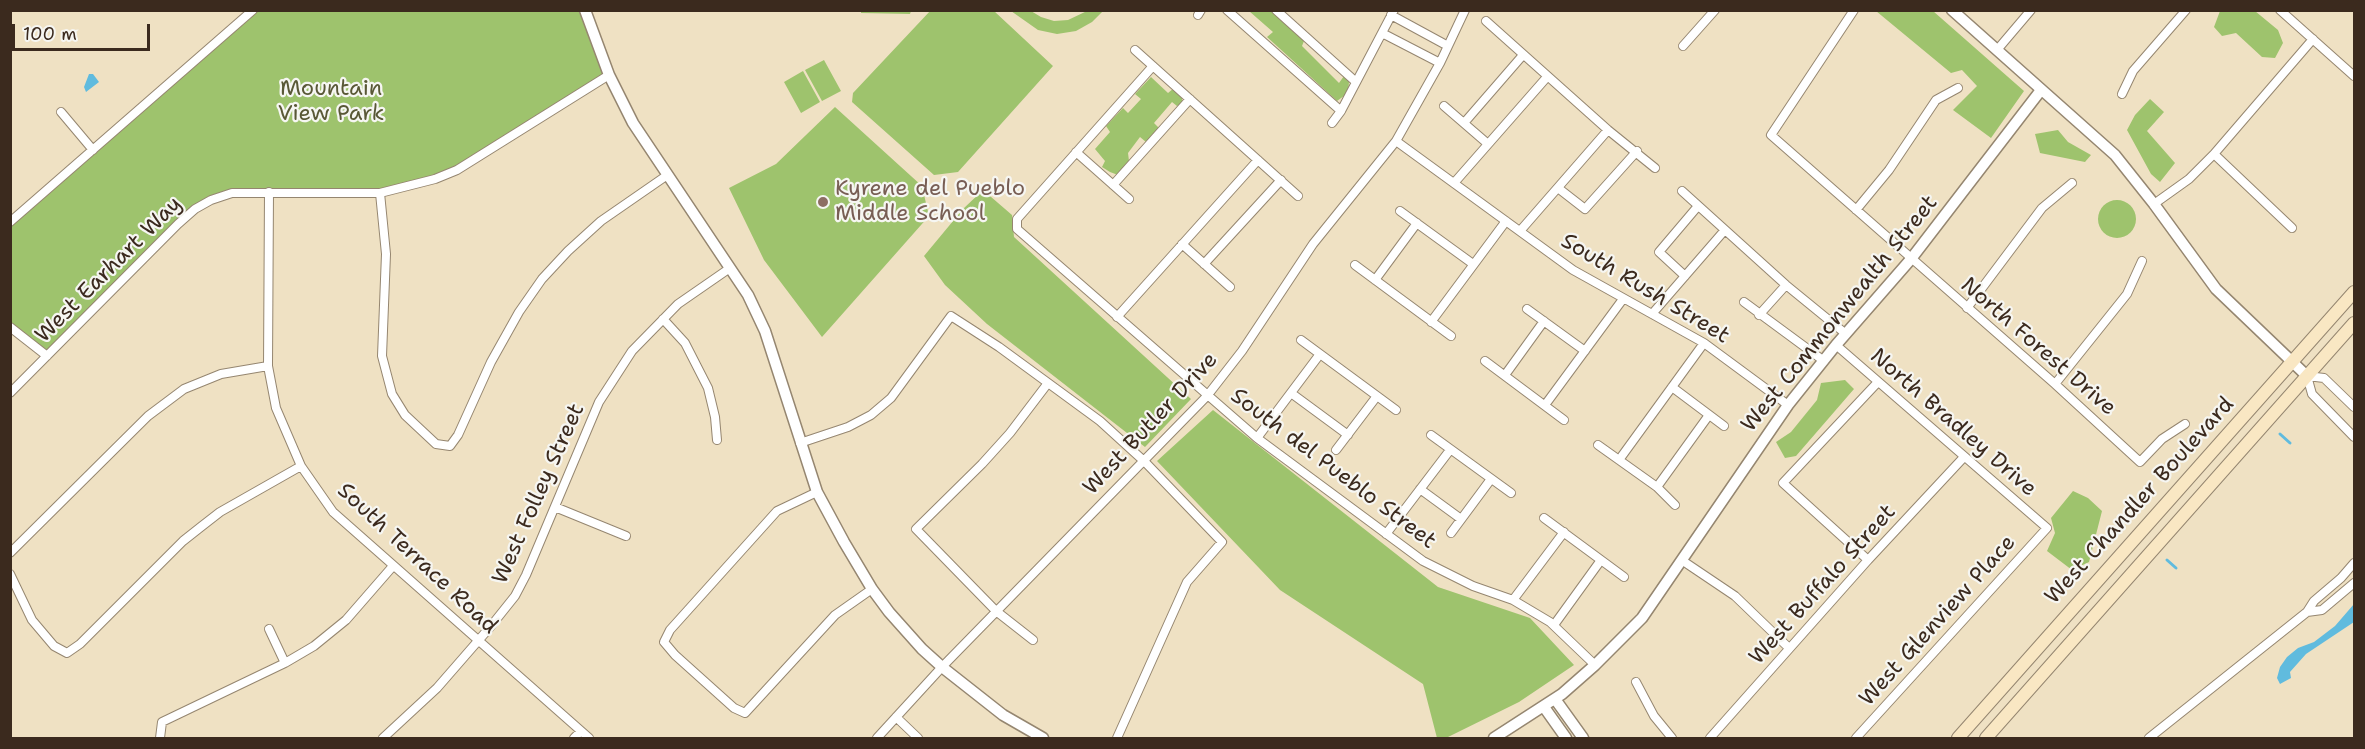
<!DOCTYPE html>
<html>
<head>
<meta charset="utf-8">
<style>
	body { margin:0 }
	#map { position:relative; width:2365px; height:749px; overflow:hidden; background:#efe1c3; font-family:"Shantell Sans",sans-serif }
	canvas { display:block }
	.frame { position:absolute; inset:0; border:12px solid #3b2a1e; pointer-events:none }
	.scale { position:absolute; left:12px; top:24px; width:138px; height:27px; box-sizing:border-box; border:3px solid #3b2a1e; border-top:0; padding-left:8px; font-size:18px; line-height:21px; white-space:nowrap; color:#3b2a1e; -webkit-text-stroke:4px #f6f6f2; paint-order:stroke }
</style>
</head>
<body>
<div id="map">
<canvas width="2365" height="749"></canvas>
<div class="frame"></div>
<div class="scale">100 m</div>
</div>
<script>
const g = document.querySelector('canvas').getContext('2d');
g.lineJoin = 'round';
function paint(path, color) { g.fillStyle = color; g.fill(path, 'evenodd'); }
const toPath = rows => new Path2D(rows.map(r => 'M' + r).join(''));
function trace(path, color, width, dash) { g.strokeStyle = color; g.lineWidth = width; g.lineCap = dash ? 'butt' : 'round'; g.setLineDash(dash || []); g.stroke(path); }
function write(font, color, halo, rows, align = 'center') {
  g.font = font + ' "Shantell Sans",sans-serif'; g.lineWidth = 4.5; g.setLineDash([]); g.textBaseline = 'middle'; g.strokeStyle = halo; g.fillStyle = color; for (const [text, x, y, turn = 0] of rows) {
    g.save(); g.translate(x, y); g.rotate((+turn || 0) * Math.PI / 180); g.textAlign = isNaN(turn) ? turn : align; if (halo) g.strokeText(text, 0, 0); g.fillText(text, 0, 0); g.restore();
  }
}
paint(toPath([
	[931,10,994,11,1053,66,958,172,934,175,852,102,853,93],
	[253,11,585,11,609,75,457,170,380,193,232,193,195,209,47,356,11,327,11,222],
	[861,11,911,10,911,11,910,14,861,13],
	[1011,11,1031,11,1041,17,1054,21,1068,20,1087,11,1103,11,1092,22,1076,31,1057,34,1038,30],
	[1249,11,1272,11,1304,41,1302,46,1339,83,1344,76,1349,82,1348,93,1337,101,1267,37,1273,32],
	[1876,11,1933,11,2024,91,1991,138,1953,110,1977,86,1962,70,1951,73],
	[2220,11,2255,11,2278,30,2283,43,2275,58,2262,57,2236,33,2222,36,2214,27],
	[824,60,841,91,822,101,805,70],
	[803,71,820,102,801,113,784,82],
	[1151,77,1168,93,1174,88,1182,95,1182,104,1177,106,1172,102,1154,123,1159,128,1146,142,1140,137,1128,153,1129,161,1118,175,1110,172,1102,167,1105,161,1095,149,1110,132,1106,126,1123,108,1128,113,1141,99,1135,94],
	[2150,99,2164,112,2147,131,2175,163,2160,182,2151,174,2127,130,2135,115],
	[835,107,922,186,929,216,822,337,764,260,729,188,776,164],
	[2058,130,2068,142,2091,155,2085,162,2040,153,2035,134],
	[983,190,1012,215,1014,237,1191,399,1145,447,987,324,945,285,924,256,963,209],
	'2098 219a19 19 0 1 1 38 0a19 19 0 1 1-38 0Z',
	[1845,380,1854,389,1796,456,1785,458,1776,442,1791,432,1817,400,1821,383],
	[1213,410,1438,587,1530,618,1574,665,1519,702,1446,738,1437,738,1423,684,1280,590,1157,461],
	[2073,491,2088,498,2102,511,2089,562,2072,570,2047,551,2055,533,2051,518]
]), '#9ec36d');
paint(toPath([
	[89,74,93,74,99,82,86,92,84,87],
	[2354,604,2354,622,2306,654,2290,672,2291,678,2280,684,2277,678,2280,667,2287,657,2298,648,2314,642,2335,626]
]), '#60bbde');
trace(toPath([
	[2280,434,2290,443],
	[2167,560,2176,568]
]), '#60bbde', 3);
const minor = toPath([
	[1227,10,1341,111],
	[1276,10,1356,82],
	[1854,10,1771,135,2055,384,2140,462,2162,439,2185,424],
	[2280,10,2354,76],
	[1198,15,1201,10],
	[1391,15,1448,46],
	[1486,21,1608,130,1655,168],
	[1382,33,1440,63],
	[1683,46,1715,10],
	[1135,50,1298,196],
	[1997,50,2031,10],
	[1153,66,1017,219,1017,229,1257,438,1423,561,1473,586,1513,600,1550,622,1595,665],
	[2122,94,2133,71,2186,10],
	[1444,106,1488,144],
	[61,112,93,150],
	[1332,123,1341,111,1394,10],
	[1464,123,1523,55],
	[1396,141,1573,270,1704,343,1788,405],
	[1076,152,1129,199],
	[2214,154,2292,228],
	[1454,183,1547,77],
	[1113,185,1190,99],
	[1558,188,1585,209,1637,151],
	[1682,191,1786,285,1846,334],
	[269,192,268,366,276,408,301,466,333,512,589,738],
	[380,193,386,254,382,356,392,394,405,415,436,444,450,446,458,435,491,362,519,312,542,279,568,251,601,221,666,176],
	[2154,204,2189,179,2214,154,2313,39],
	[1856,210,1889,170,1936,100,1958,88],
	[1400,211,1473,264],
	[10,222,253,10],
	[1520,231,1608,130],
	[1182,244,1230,287],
	[1204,264,1281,180],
	[1355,265,1451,336],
	[1685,276,1659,252,1698,206],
	[1375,280,1417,223],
	[1744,302,1824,361],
	[1967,308,2042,208,2072,183],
	[1527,309,1585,351],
	[1652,314,1724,231],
	[1759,315,1786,285],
	[1117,317,1258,160],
	[663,319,685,343,708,388,715,417,717,440],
	[1431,322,1506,221],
	[10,327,47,356],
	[1301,340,1396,410],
	[1836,345,2047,528,1856,738],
	[1485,361,1564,420],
	[1505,375,1544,321],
	[2055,384,2127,294,2142,261],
	[1672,387,1724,426],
	[10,393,178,224,195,209,211,200,232,193,380,193,435,179,457,170,609,75],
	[1291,393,1348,435],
	[1545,405,1623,299],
	[2354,407,2324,378,2307,376,2312,394,2354,437],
	[1431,435,1511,493],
	[1257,438,1320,354],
	[800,443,848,427,871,415,891,398,951,316,999,347,1100,421,1145,462,1222,542,1187,582,1117,738],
	[1598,445,1657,487,1675,505],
	[1336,450,1377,396],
	[1619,460,1704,343],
	[1657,487,1709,415],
	[1420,489,1461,519],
	[817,492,777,511,670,630,664,642,675,655,734,708,745,713,835,615,872,589],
	[555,507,626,536],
	[1544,518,1624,577],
	[1451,533,1491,479],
	[1386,534,1450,450],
	[10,553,148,416,184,389,221,374,268,366],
	[1868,560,1783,483,1877,383],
	[1683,561,1735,596,1789,648],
	[10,574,32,620,54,646,67,653,80,644,183,541,202,526,220,512,301,466],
	[1513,600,1564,532],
	[2307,612,2322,610,2354,583],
	[1554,625,1601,560],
	[269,629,285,663],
	[1033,640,996,611,916,529,982,464,1010,433,1048,383],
	[1636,682,1654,716,1672,738],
	[896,717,918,738],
	[160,738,162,722,285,663,314,646,346,620,393,566],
	[383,738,437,688,491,626,515,596,526,575,599,402,632,351,678,304,730,268],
	[574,738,581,731],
	[877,738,942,667,1207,396,1242,351,1313,244,1396,141,1440,63,1465,10],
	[1710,738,1868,560,1964,457],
	[2149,738,2307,612,2314,601,2341,578,2354,563]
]);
const tertiary = toPath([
	[585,10,609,75,633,123,748,295,765,331,817,492,844,542,872,589,889,612,922,649,942,667,1003,715,1043,738],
	[1952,10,2115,155,2154,204,2216,289,2307,376],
	[1555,699,1583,738],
	[1544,707,1566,738],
	[1494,738,1562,694,1595,665,1642,618,1788,405,1836,345,1911,259,2041,90]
]);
const secondary = toPath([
	[1958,738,2354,292],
	[1986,738,2354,323]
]);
trace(minor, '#958670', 10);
trace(tertiary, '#958670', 13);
trace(secondary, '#958670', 14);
trace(minor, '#fff', 8);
trace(tertiary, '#fff', 10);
trace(secondary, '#f9e7c3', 12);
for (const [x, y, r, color] of [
	[823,202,6,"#8d6e63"]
]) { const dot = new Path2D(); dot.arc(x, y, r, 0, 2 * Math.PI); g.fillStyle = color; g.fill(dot); trace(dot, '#f6f6f2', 2); }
write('22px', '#595836', '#f6f6f2', [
	["Mountain",331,89],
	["View Park",331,114]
]);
write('22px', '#785e54', '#f6f6f2', [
	["Kyrene del Pueblo",835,189],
	["Middle School",835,214]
], 'left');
write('22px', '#3b2a1e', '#f6f6f2', [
	["West Earhart Way",109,270,-45],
	["South Rush Street",1645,289,31],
	["West Commonwealth Street",1840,314,-51],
	["North Forest Drive",2038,347,41],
	["North Bradley Drive",1953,423,41],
	["West Butler Drive",1151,424,-47],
	["South del Pueblo Street",1333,469,37],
	["West Folley Street",539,494,-66],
	["West Chandler Boulevard",2140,501,-48],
	["South Terrace Road",417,559,43],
	["West Buffalo Street",1823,585,-48],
	["West Glenview Place",1938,621,-48]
]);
</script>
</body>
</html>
